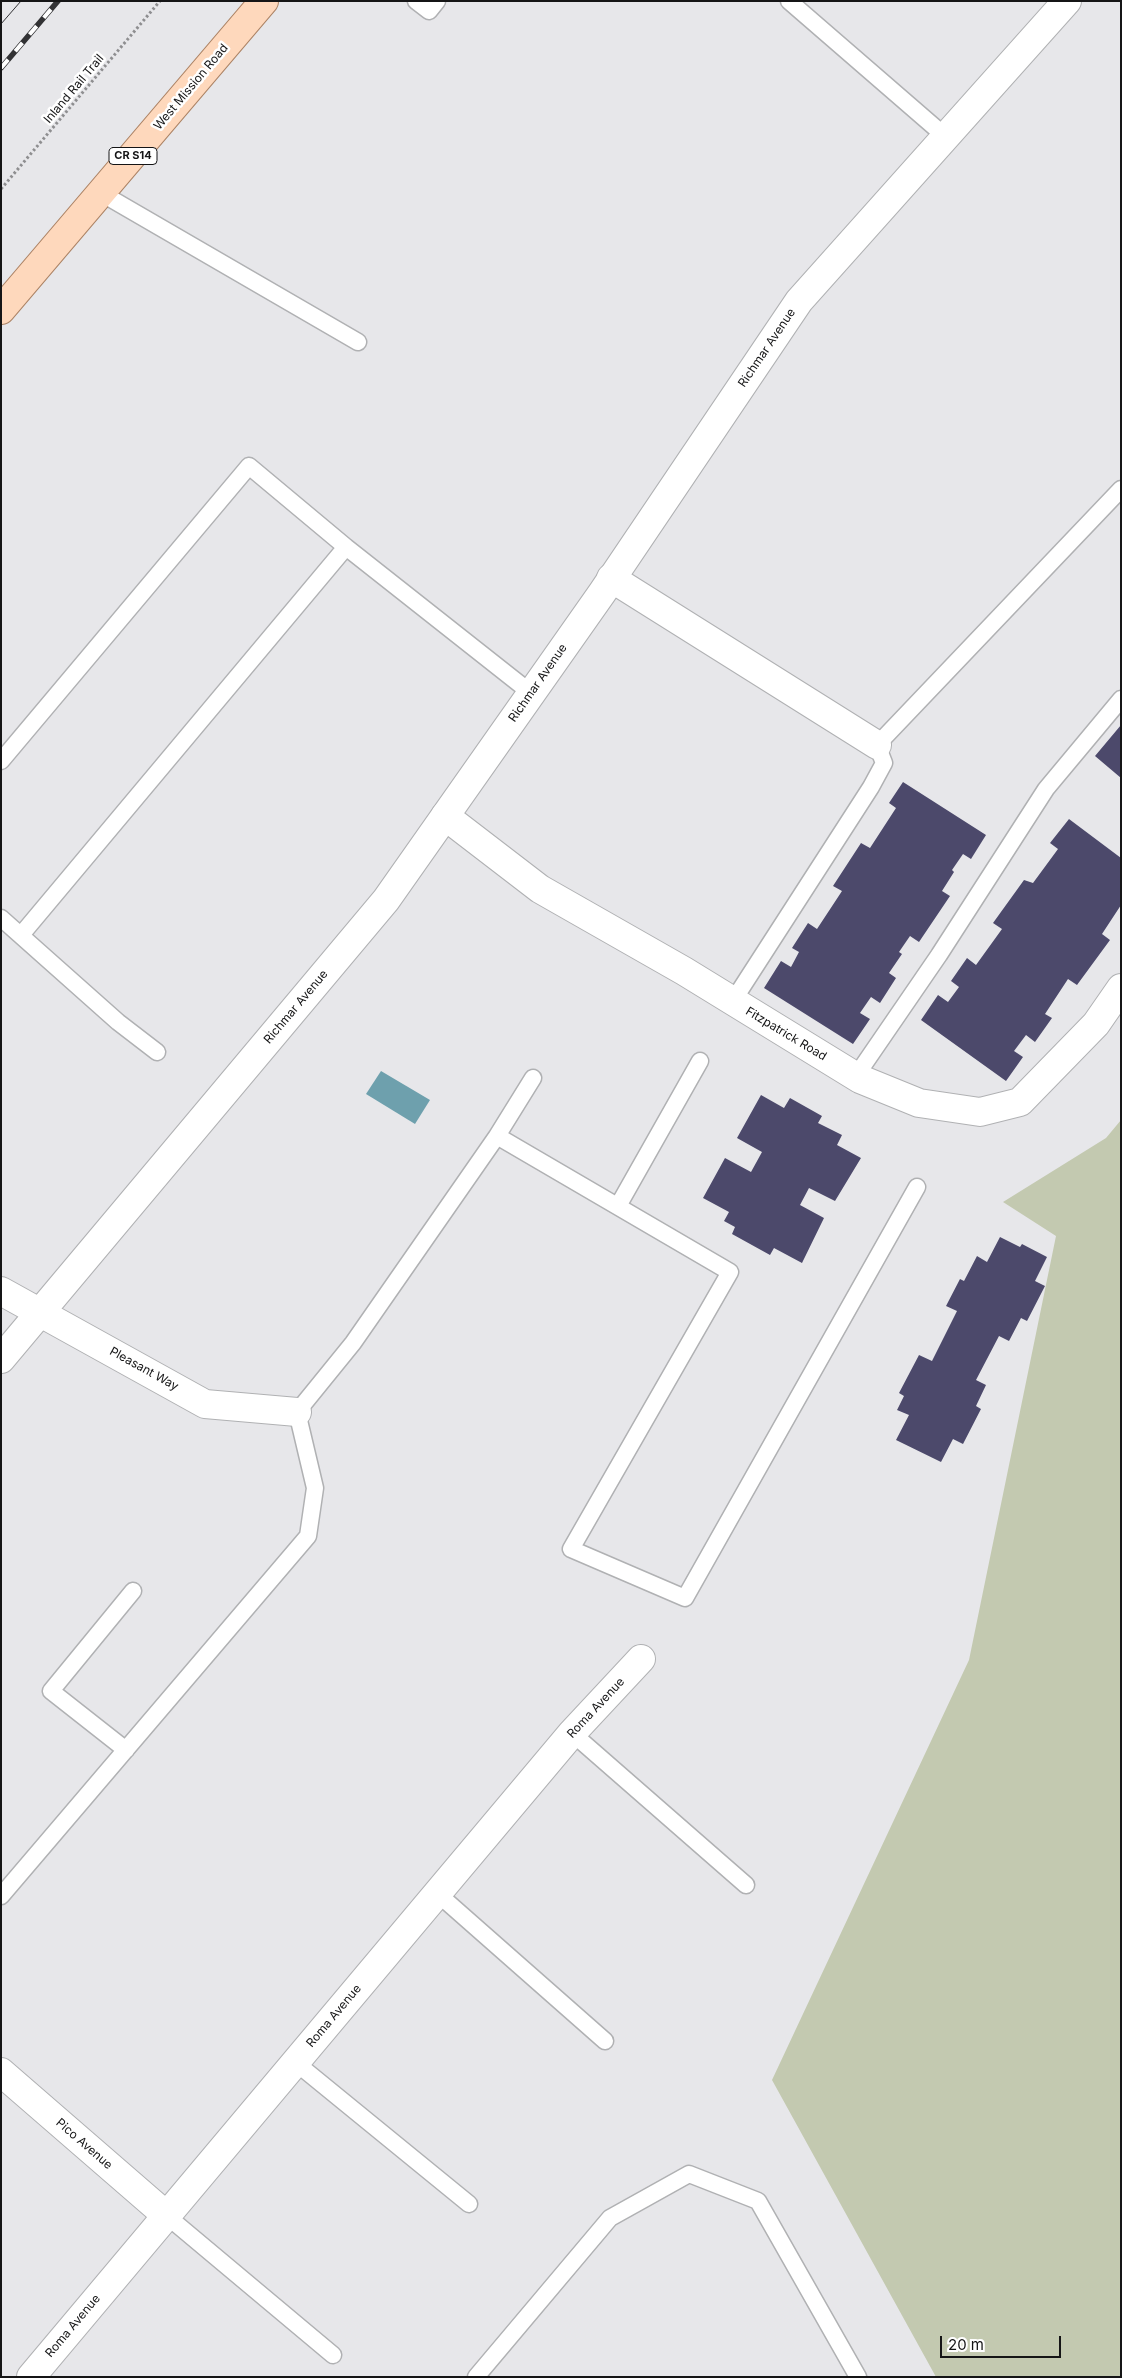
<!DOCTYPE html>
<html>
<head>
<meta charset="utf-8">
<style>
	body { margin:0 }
	#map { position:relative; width:1122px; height:2378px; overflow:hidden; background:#e7e7ea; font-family:Inter,sans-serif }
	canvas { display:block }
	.frame { position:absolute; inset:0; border:2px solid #151516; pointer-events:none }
	.scale { position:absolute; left:940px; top:2336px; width:121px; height:22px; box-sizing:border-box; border:2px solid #151516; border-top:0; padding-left:6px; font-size:15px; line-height:18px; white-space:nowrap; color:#151516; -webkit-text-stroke:4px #fff; paint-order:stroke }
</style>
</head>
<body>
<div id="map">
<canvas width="1122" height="2378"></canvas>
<div class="frame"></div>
<div class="scale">20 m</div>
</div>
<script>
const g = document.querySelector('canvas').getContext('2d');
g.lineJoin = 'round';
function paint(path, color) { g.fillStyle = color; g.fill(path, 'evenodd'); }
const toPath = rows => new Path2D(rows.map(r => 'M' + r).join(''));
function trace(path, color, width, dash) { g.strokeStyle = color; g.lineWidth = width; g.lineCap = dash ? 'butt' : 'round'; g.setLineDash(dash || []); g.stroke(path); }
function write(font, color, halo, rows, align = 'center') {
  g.font = font + ' Inter,sans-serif'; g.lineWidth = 5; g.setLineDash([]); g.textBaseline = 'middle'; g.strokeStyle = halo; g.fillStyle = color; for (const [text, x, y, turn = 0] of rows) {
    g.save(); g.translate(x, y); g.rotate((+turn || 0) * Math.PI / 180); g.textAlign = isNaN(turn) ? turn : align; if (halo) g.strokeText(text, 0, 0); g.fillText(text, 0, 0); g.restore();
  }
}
paint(toPath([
	[1121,1120,1121,2377,936,2377,772,2080,969,1660,1056,1236,1003,1202,1106,1138]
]), '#c3c9b0');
paint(toPath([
	[381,1071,430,1100,415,1124,366,1094]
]), '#6ea0ad');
paint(toPath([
	[1121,725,1121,778,1095,756],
	[903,782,986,835,971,859,963,854,952,870,954,872,942,891,950,896,919,942,910,936,899,952,902,954,889,973,896,978,880,1003,871,997,860,1013,870,1019,853,1044,764,988,781,961,791,967,799,952,792,948,808,923,817,929,842,891,833,886,861,843,870,848,896,808,889,803],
	[1069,819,1121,858,1121,905,1102,934,1110,940,1077,985,1068,979,1045,1014,1052,1018,1035,1042,1026,1035,1014,1051,1023,1057,1006,1081,921,1020,938,995,948,1002,959,987,951,981,967,958,976,965,1002,929,993,923,1024,880,1033,883,1058,849,1050,843],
	[761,1095,784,1108,790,1098,822,1116,818,1123,842,1135,837,1145,861,1158,835,1201,809,1188,800,1205,824,1218,802,1263,774,1248,770,1255,732,1234,735,1227,724,1221,729,1212,703,1198,725,1158,751,1172,762,1152,737,1138],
	[1000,1237,1020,1247,1022,1244,1047,1257,1035,1281,1045,1286,1027,1321,1021,1318,1009,1341,999,1336,976,1380,986,1385,976,1406,981,1409,963,1444,953,1439,941,1462,896,1440,909,1415,897,1410,904,1396,899,1393,919,1355,932,1361,957,1311,946,1306,960,1279,964,1281,977,1256,987,1262]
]), '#4c496b');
const lane = toPath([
	[416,1,429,11,437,1],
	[789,1,946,137],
	[101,193,358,342],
	[1,761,249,466,346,547,531,693],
	[1,918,118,1022,157,1052],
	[21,935,346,547],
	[733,1001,871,787,884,763,877,745,1121,489],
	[856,1076,939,955,1046,789,1121,699],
	[533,1078,497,1136,730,1272,571,1549,685,1598,917,1187],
	[618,1206,700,1061],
	[572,1733,746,1885],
	[126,1750,51,1691,133,1591],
	[437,1893,605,2041],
	[1,1896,308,1536,315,1488,297,1412,353,1343,497,1136],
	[295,2062,469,2204],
	[167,2216,333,2355],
	[476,2377,610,2218,689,2174,758,2201,858,2377]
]);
const street = toPath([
	[611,578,877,745],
	[445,816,540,889,684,971,860,1079,919,1103,980,1112,1020,1102,1096,1024,1121,988],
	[1,1291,205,1404,297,1412],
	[1,2072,167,2216],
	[31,2377,572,1733,641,1659]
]);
const secondary = toPath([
	[1,1359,386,900,602,593,799,301,1067,1]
]);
const primary = toPath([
	[1,310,264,1]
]);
trace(lane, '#b0b1b3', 19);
trace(street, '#b0b1b3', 30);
trace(secondary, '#b0b1b3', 30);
trace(primary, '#ac8365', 30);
trace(toPath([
	[1,189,160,1]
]), '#8e8e90', 3, [2.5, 2.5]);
trace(lane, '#fff', 16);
trace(street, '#fff', 28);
trace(secondary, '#fff', 28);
trace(primary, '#fed8bc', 28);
trace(toPath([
	[1,24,21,1]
]), '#323234', 1);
const rail = toPath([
	[1,68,58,1]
]);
trace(rail, '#323234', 5.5);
trace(rail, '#fff', 4, [11]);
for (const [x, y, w] of [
	[133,156,48]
]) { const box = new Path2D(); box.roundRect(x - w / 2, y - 8.5, w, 17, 4); g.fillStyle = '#fff'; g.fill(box); trace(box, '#151516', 1); }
write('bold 11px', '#151516', null, [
	["CR S14",133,156]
]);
write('12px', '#151516', '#fff', [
	["West Mission Road",191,87,-50],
	["Inland Rail Trail",74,89,-50],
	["Richmar Avenue",767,348,-56],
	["Richmar Avenue",538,683,-55],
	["Richmar Avenue",296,1007,-50],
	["Fitzpatrick Road",786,1034,31],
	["Pleasant Way",144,1369,29],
	["Roma Avenue",596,1708,-47],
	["Roma Avenue",334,2016,-50],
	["Pico Avenue",84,2144,41],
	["Roma Avenue",73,2326,-50]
]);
</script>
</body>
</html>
